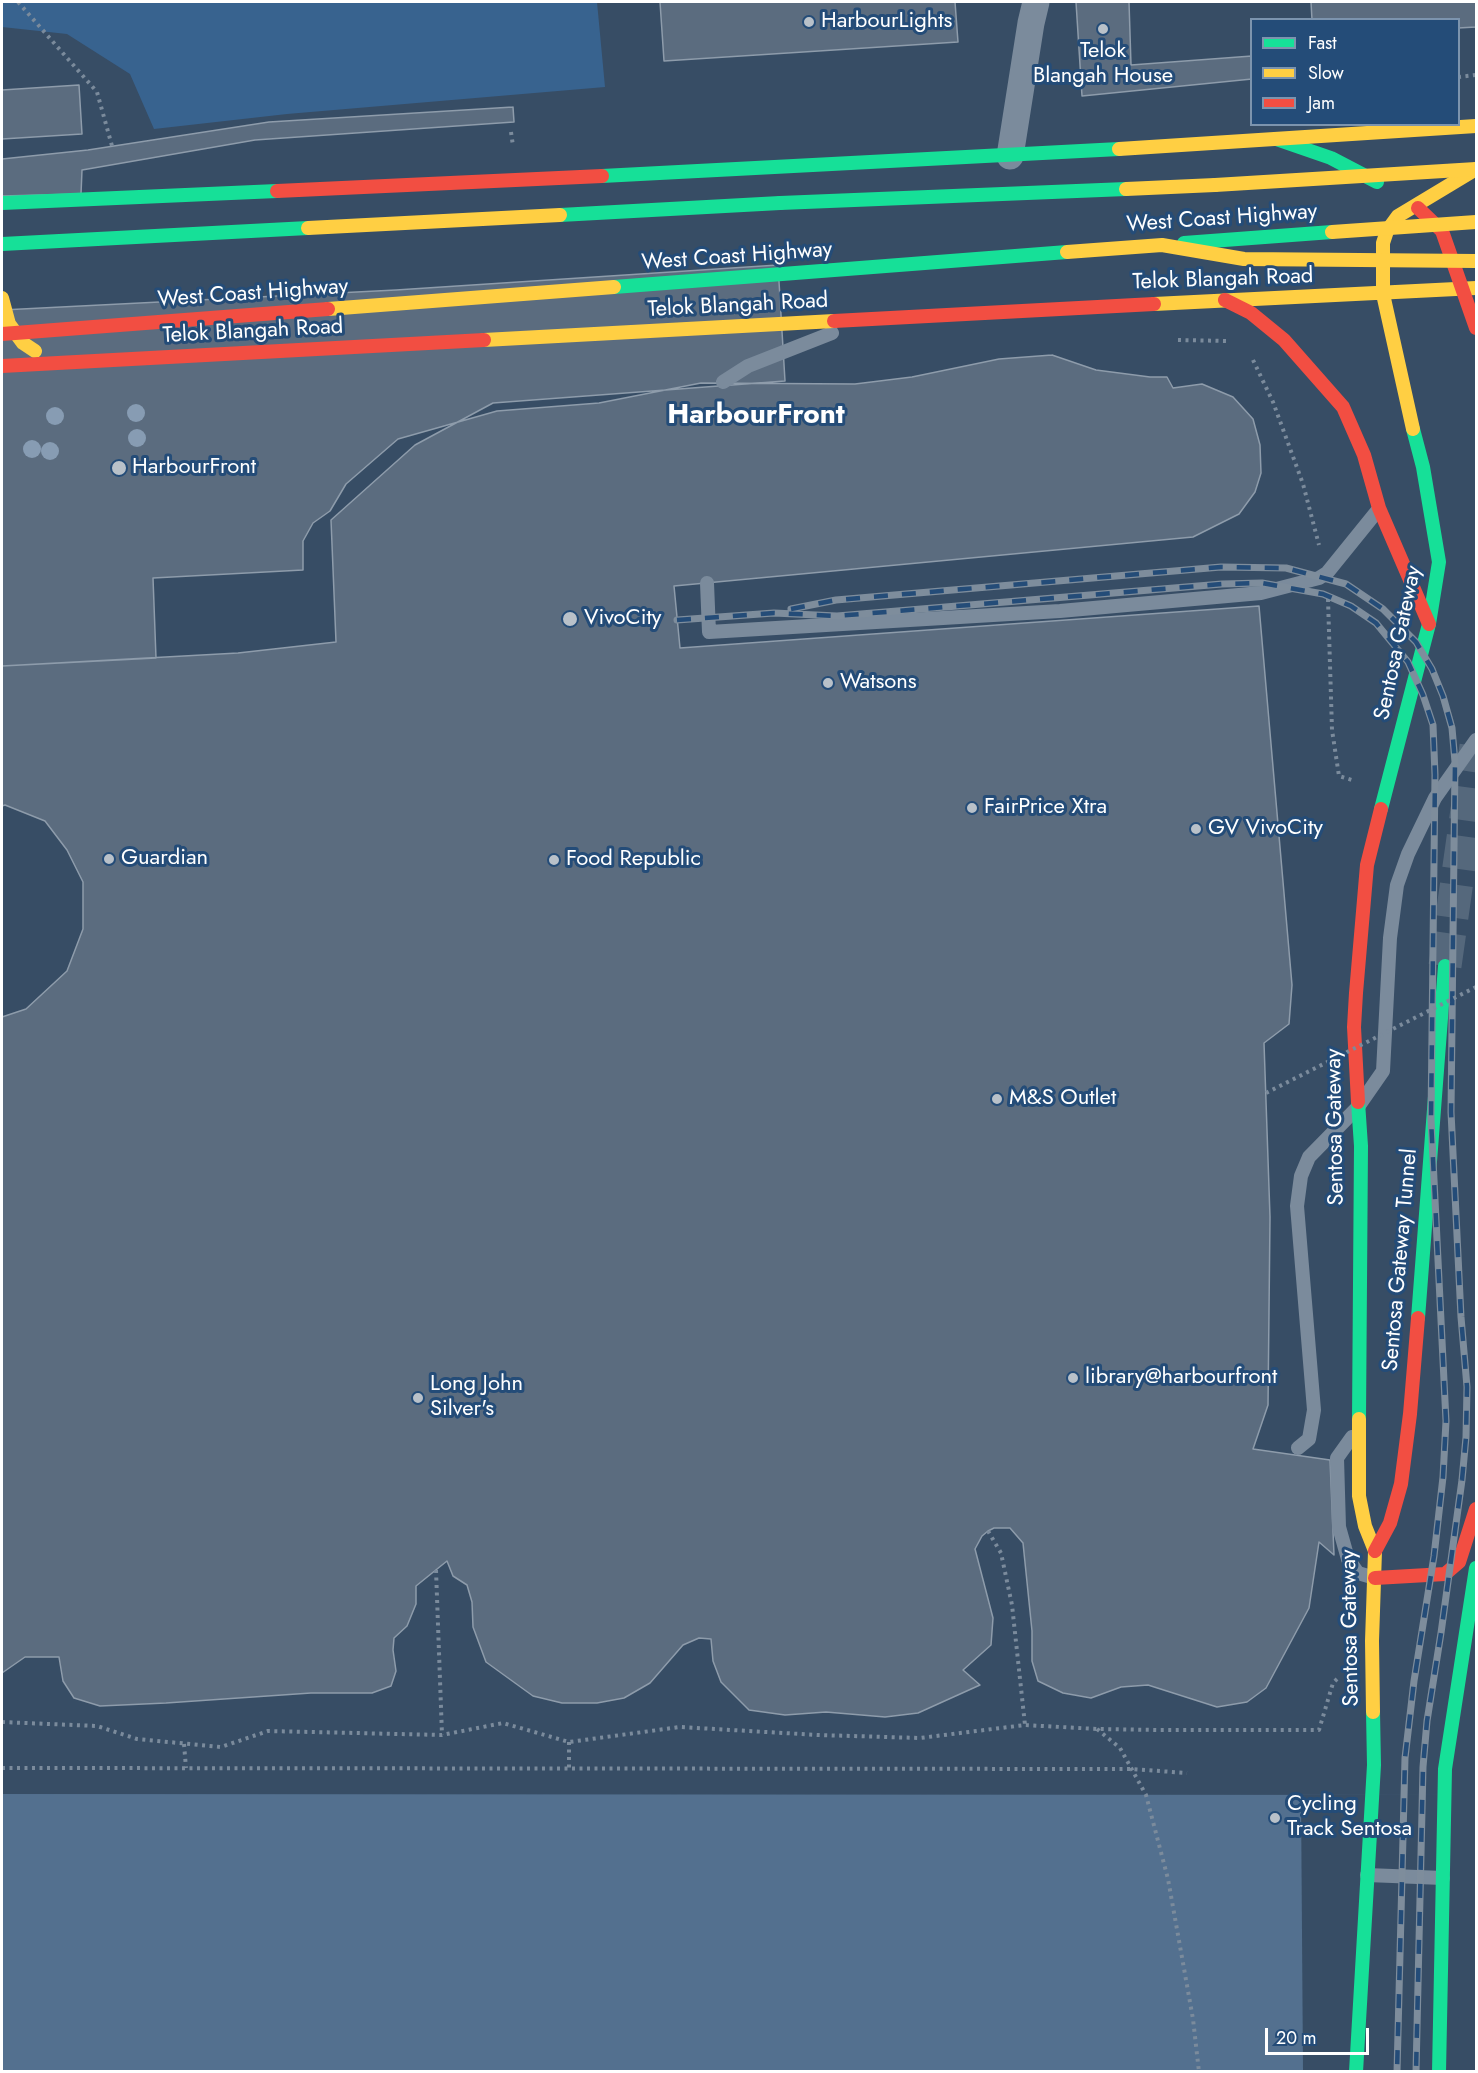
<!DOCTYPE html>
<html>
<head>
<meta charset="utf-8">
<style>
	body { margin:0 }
	#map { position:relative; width:1478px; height:2073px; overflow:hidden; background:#374d65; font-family:Jost,sans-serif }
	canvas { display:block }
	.frame { position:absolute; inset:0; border:3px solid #fff; pointer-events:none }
	.legend { position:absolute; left:1250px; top:18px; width:210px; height:108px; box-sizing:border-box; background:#244c78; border:2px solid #7c94ae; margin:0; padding:8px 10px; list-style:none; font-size:18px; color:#fff }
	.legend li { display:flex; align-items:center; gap:12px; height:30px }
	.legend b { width:30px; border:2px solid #7c94ae }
	.scale { position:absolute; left:1265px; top:2028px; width:104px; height:27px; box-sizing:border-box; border:3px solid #fff; border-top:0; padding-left:8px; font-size:18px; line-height:21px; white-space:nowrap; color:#fff; -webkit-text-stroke:4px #244c78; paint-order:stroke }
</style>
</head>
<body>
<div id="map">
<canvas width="1478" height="2073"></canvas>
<div class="frame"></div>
<ul class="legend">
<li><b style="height:8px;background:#16e098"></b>Fast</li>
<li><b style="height:8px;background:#ffcf43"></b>Slow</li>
<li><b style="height:8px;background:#f24e42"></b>Jam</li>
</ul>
<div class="scale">20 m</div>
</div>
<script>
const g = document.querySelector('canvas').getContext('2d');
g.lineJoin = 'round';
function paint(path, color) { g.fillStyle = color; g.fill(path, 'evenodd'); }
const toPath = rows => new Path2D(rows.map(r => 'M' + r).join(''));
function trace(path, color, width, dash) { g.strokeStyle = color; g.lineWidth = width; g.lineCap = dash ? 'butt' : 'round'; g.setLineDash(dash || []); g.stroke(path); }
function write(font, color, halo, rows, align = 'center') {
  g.font = font + ' Jost,sans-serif'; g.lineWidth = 6; g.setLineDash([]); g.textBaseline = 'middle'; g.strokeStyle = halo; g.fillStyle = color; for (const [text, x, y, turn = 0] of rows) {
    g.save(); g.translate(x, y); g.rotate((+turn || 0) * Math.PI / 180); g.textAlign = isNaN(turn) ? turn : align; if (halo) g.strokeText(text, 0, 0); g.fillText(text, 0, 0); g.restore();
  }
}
paint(toPath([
	[2,2,597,2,605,87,287,114,154,129,130,74,67,34,2,27]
]), '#38638f');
paint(toPath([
	[2,1794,1476,1795,1476,2071,2,2072]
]), '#53708f');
paint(toPath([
	[1301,1795,1476,1795,1476,2071,1303,2071]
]), '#374d65');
const building = toPath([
	[660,2,955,2,958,42,664,61,660,2],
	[1076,2,1129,2,1131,65,1252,56,1252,79,1082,96,1076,2],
	[1311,2,1476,2,1476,27,1458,28,1458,20,1312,20,1311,2],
	[79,85,82,134,2,139,2,90,79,85],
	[513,107,514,122,255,140,82,170,81,194,2,196,2,159,88,150,269,122,513,107],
	[778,265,785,381,493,403,415,445,331,520,336,642,238,653,2,666,2,310,396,290,778,265],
	[1052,355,1096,370,1150,377,1167,377,1173,388,1202,384,1233,397,1253,419,1260,445,1261,473,1255,492,1239,514,1193,537,674,586,680,648,1259,606,1292,985,1289,1024,1264,1043,1270,1217,1268,1405,1253,1449,1330,1460,1334,1555,1319,1542,1309,1608,1266,1688,1247,1702,1217,1707,1148,1685,1121,1687,1091,1698,1063,1693,1038,1681,1032,1661,1032,1631,1023,1543,1010,1528,994,1528,988,1531,982,1536,975,1549,993,1618,991,1645,963,1670,980,1685,918,1713,885,1717,826,1712,785,1715,749,1710,721,1682,713,1661,711,1639,699,1638,683,1645,650,1683,624,1698,597,1703,562,1703,533,1696,486,1662,473,1627,472,1602,467,1585,453,1576,447,1561,416,1586,416,1604,407,1626,394,1638,393,1650,396,1671,391,1686,372,1693,311,1693,166,1703,100,1706,74,1698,63,1681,59,1657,25,1657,2,1673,2,666,156,658,153,578,303,570,303,541,313,523,330,511,346,484,398,439,497,411,599,403,701,383,855,384,912,377,999,359,1052,355],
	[5,805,45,821,67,850,83,882,83,929,67,971,26,1009,2,1017,2,806,5,805]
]);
paint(building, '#5b6c7f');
trace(building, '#8e9cab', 1.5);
trace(toPath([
	[1445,966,1476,746]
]), '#55687c', 33, [33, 16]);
trace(toPath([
	[18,2,97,92,112,146],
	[1458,77,1476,75],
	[511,132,513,146],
	[1178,340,1228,341],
	[1253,360,1273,402,1303,484,1319,545],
	[1328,599,1332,730,1339,776,1355,781],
	[988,1531,1001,1553,1012,1605,1025,1725],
	[436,1570,442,1735],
	[2,1722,97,1726,137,1739,221,1747,268,1731,442,1735,503,1723,569,1742,680,1727,818,1735,920,1738,1025,1725,1097,1729,1160,1730,1319,1730,1333,1683,1339,1677],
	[1097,1729,1120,1748,1146,1795,1168,1879,1193,2019,1199,2072],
	[569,1742,569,1769],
	[184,1744,186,1768],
	[2,1768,1131,1769,1187,1773]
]), '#7b8b9c', 4, [3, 4.5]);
trace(toPath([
	[723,382,748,366,832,333],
	[707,583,709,632,1060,611,1261,593,1319,578,1327,573,1378,510],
	[1352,1437,1337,1458,1339,1527,1348,1559,1358,1573,1375,1578],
	[1298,1448,1309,1439,1314,1410,1297,1206,1301,1176,1309,1157,1358,1107,1383,1071,1390,938,1397,885,1408,854,1435,798,1476,740],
	[1367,1875,1443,1878]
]), '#7b8b9c', 14);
trace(toPath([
	[1010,156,1031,23,1036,2]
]), '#7b8b9c', 27);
trace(toPath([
	[1276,139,1331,158,1377,182],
	[602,176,1119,149],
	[2,203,277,191],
	[780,203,1126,189],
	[1184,243,1332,232],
	[1381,809,1429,624,1439,562,1423,467,1413,429],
	[1358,1102,1361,1146,1359,1419],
	[1418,1318,1445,966],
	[1356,2072,1374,1765,1373,1712],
	[1439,2072,1445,1769,1476,1568]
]), '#16e098', 14);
trace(toPath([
	[1119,149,1476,126],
	[1126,189,1215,185],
	[2,298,9,324,23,343,35,351],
	[1154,304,1476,288],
	[484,340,834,321],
	[1413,429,1383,294,1383,243,1387,231,1398,216,1476,169],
	[1359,1419,1359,1496,1365,1526,1375,1551,1372,1641,1373,1712]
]), '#ffcf43', 14);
trace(toPath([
	[277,191,602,176],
	[1418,208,1442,231,1476,328],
	[1225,300,1251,313,1284,340,1343,407,1364,455,1379,508,1429,624],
	[834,321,1154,304],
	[2,366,484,340],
	[1358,1102,1354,1027,1356,993,1367,865,1381,809],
	[1375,1551,1390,1523,1401,1484,1410,1414,1418,1318],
	[1375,1578,1445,1574,1459,1562,1476,1509]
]), '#f24e42', 14);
const rail = toPath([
	[791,609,836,600,1221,567,1286,568,1346,584,1383,609,1416,642,1432,669,1443,696,1452,728,1455,762,1451,1112,1461,1317,1467,1387,1466,1437,1462,1480,1441,1633,1427,1721,1423,1767,1416,2072],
	[677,620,774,613,837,616,1222,584,1262,583,1323,594,1351,606,1376,623,1408,662,1423,695,1433,725,1435,775,1431,1119,1446,1421,1443,1477,1434,1556,1414,1681,1405,1758,1397,2072]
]);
trace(rail, '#7e8d9c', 7);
trace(rail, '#244c78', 4.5, [14]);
trace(toPath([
	[1266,1093,1476,987]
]), '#7b8b9c', 4, [3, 4.5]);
trace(toPath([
	[560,215,780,203],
	[2,244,308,228],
	[614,287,1067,252]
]), '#16e098', 14);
trace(toPath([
	[1215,185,1476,169],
	[308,228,560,215],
	[1332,232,1476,222],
	[1067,252,1162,245,1244,259,1476,261],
	[328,309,614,287]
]), '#ffcf43', 14);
trace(toPath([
	[2,334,328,309]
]), '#f24e42', 14);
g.fillStyle = '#879cb3';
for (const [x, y] of [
	[136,413],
	[55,416],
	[137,438],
	[32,449],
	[50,451]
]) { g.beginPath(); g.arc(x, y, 9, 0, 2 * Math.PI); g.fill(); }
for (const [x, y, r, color] of [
	[809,22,6,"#b9c1c9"],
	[1103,29,6,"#b9c1c9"],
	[119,468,8,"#b9c1c9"],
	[570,619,8,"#b9c1c9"],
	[828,683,6,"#b9c1c9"],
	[972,808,6,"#b9c1c9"],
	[1196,829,6,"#b9c1c9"],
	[109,859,6,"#b9c1c9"],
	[554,860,6,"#b9c1c9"],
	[997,1099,6,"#b9c1c9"],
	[1073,1378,6,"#b9c1c9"],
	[418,1398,6,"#b9c1c9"],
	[1275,1818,6,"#b9c1c9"]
]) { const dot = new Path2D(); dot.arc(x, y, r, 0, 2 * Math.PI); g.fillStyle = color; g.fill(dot); trace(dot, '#244c78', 2); }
write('22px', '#fff', '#244c78', [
	["HarbourLights",821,22],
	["Telok",1103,52,"center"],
	["Blangah House",1103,77,"center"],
	["HarbourFront",132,468],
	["VivoCity",584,619],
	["Watsons",840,683],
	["FairPrice Xtra",984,808],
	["GV VivoCity",1208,829],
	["Guardian",121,859],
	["Food Republic",566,860],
	["M&S Outlet",1009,1099],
	["library@harbourfront",1085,1378],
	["Long John",430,1385],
	["Silver's",430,1410],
	["Cycling",1287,1805],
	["Track Sentosa",1287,1830]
], 'left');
write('22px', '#fff', '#244c78', [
	["West Coast Highway",1222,219,-4],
	["West Coast Highway",737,257,-4],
	["Telok Blangah Road",1223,280,-2],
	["West Coast Highway",253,294,-4],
	["Telok Blangah Road",738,306,-3],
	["Telok Blangah Road",253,332,-3],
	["Sentosa Gateway",1399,643,-78],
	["Sentosa Gateway",1336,1127,-91],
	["Sentosa Gateway Tunnel",1401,1260,-85],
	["Sentosa Gateway",1351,1628,-91]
]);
write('bold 28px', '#fff', '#244c78', [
	["HarbourFront",756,416]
]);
</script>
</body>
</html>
